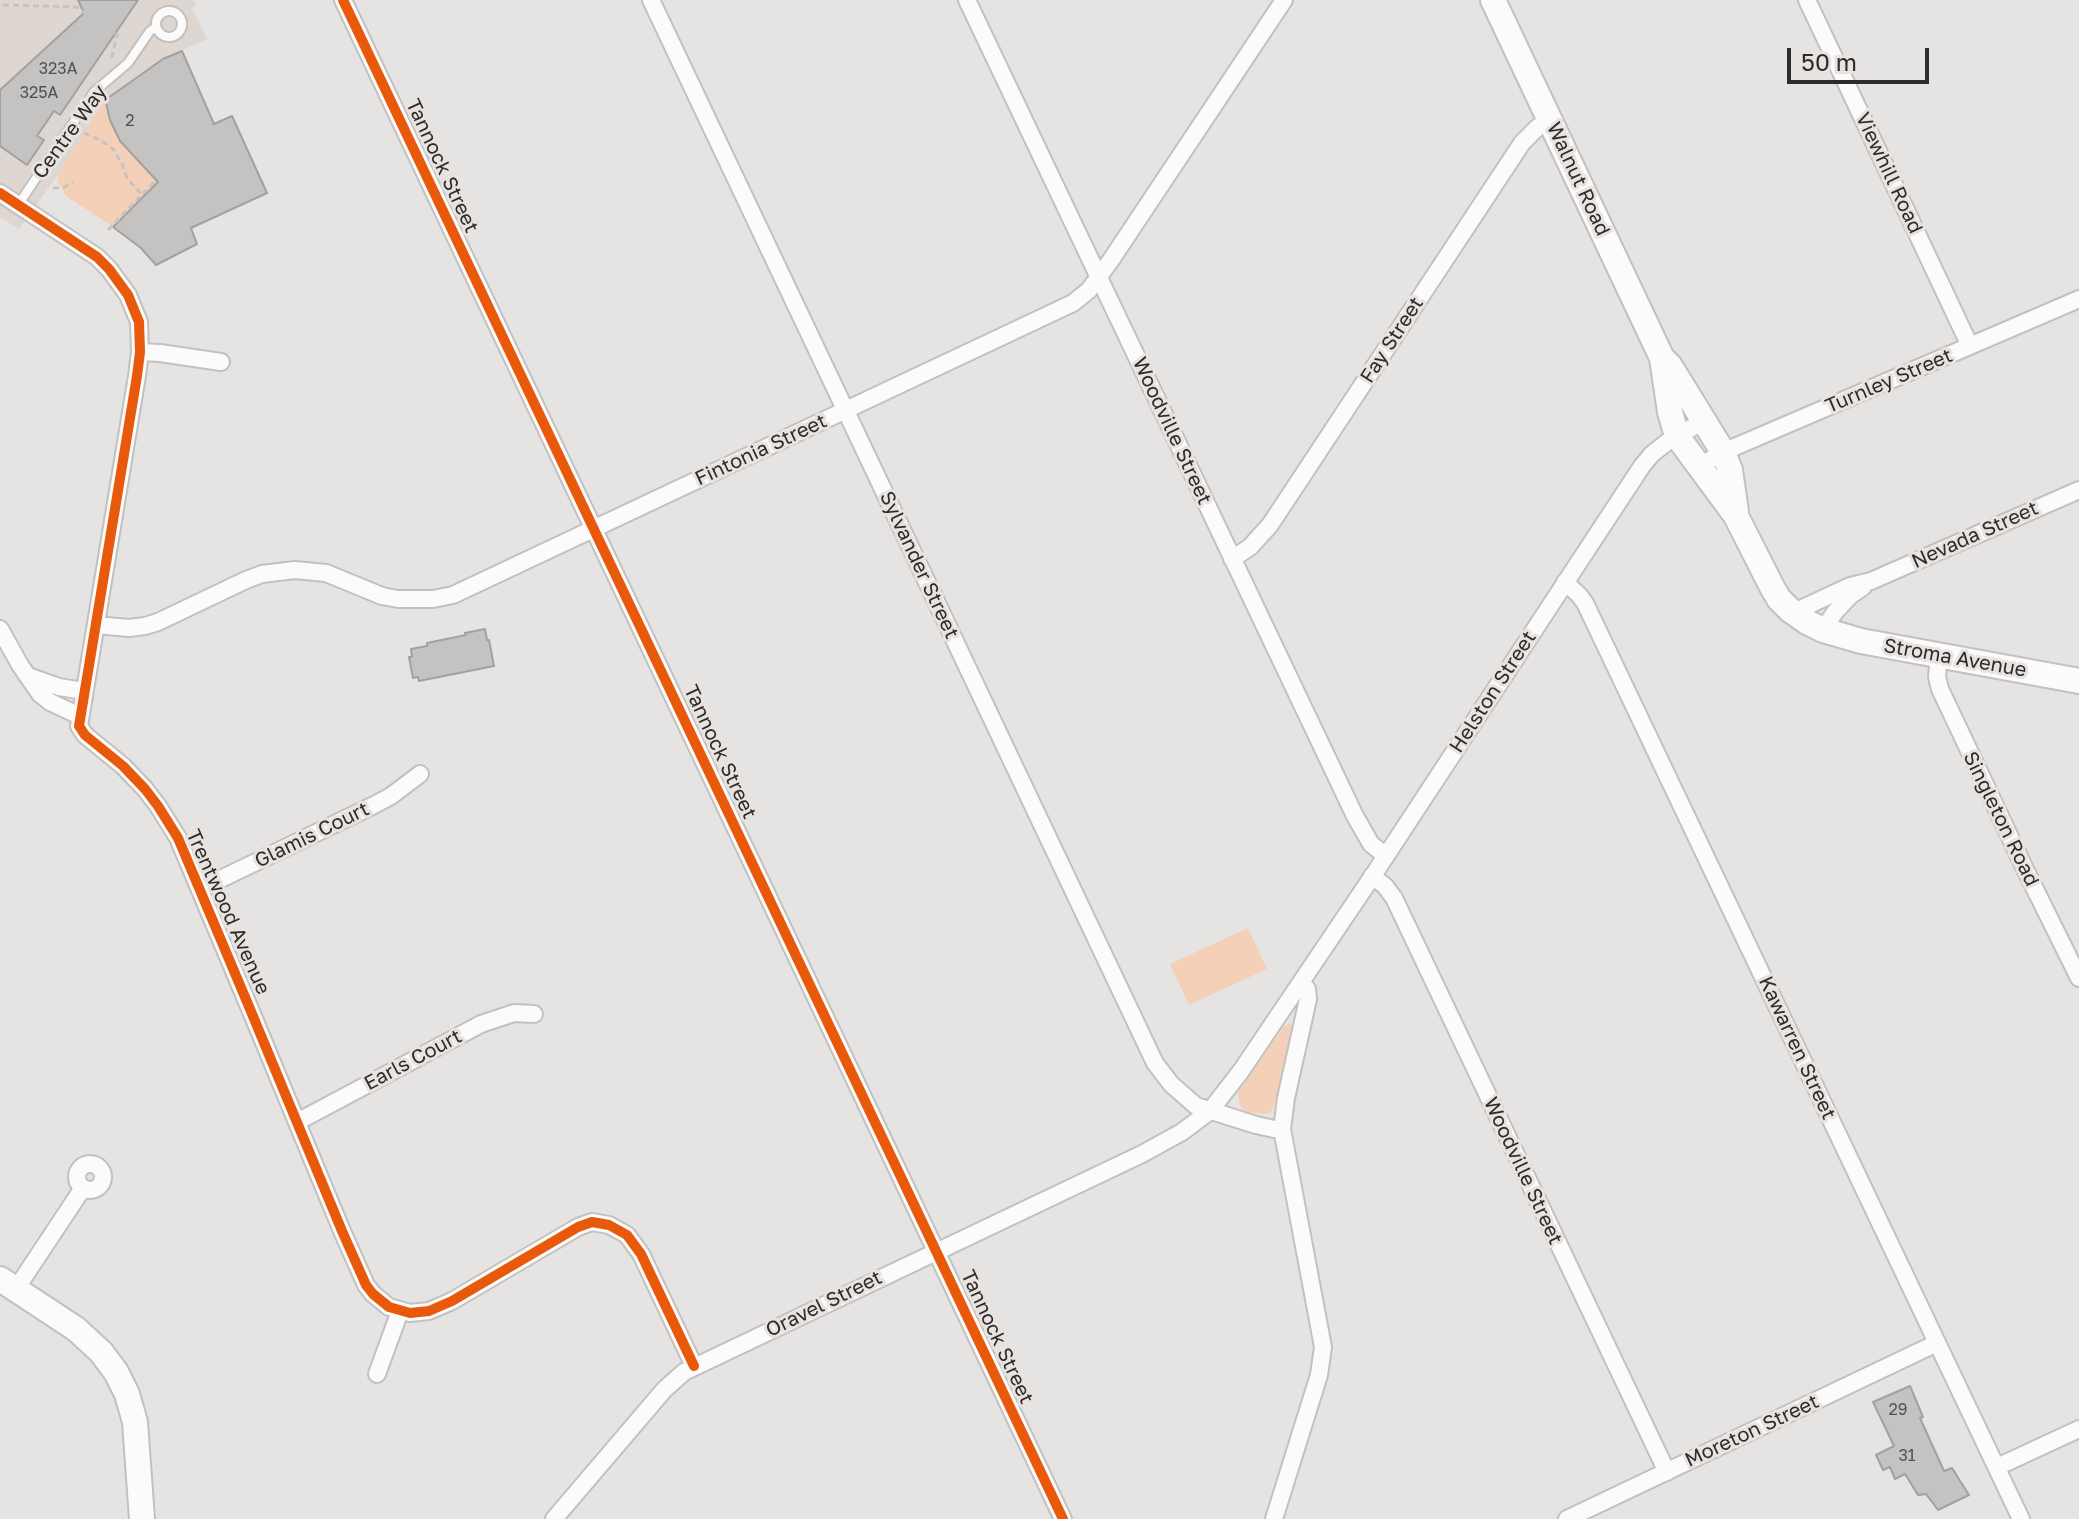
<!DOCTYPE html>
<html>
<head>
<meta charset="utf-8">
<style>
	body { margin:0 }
	#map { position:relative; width:2079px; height:1519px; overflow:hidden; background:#e6e4e2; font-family:"Golos Text",sans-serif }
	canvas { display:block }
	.scale { position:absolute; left:1787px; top:48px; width:142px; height:36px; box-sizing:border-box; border:4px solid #2e2c2a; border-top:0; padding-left:10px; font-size:24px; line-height:28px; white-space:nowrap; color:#2e2c2a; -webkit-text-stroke:6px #e8e3e0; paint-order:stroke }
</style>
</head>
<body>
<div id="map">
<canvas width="2079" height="1519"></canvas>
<div class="scale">50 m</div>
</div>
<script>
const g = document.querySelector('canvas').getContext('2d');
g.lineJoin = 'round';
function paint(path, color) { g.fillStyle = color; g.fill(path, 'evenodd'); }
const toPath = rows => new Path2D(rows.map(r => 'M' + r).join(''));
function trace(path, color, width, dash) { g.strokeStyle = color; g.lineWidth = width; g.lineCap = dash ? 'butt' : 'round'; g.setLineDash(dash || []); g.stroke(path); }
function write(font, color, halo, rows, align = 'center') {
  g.font = font + ' "Golos Text",sans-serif'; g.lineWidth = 6; g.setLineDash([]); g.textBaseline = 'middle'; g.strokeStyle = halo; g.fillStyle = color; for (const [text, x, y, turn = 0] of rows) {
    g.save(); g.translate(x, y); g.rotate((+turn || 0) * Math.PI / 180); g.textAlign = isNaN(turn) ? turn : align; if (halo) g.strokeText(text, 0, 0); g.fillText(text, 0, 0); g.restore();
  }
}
paint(toPath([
	[0,0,194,0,196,5,192,8,207,39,163,59,104,101,58,175,19,229,0,217]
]), '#ddd6d1');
paint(toPath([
	[108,98,106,108,110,120,120,141,158,182,113,227,66,196,58,182,58,175,104,101],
	[1248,928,1267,969,1189,1005,1170,964],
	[1289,1023,1292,1026,1292,1031,1274,1107,1270,1113,1265,1114,1247,1112,1240,1106,1238,1092,1283,1028]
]), '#f3d0b7');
const building = toPath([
	[78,0,138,0,60,115,54,111,37,136,44,140,27,165,0,146,0,90,84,13,78,0],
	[182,51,214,124,232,116,267,193,191,228,197,244,156,265,141,248,113,227,158,182,120,141,110,120,106,103,108,98,163,59,182,51],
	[485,629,487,640,489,640,494,666,419,681,418,677,413,678,409,657,412,657,411,649,427,646,427,643,466,635,465,633,485,629],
	[1910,1386,1923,1417,1920,1418,1944,1471,1952,1468,1969,1495,1938,1510,1926,1494,1918,1495,1905,1474,1895,1479,1890,1467,1883,1470,1876,1455,1894,1446,1873,1402,1910,1386]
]);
paint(building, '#c4c3c2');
trace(building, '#a3a1a0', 2);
const lane = toPath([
	'156 24a13 13 0 1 1 26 0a13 13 0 1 1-26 0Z',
	[18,205,94,92,128,63,150,31,156,27]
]);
const street = toPath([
	[343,0,1063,1519],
	[651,0,1155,1063,1171,1084,1196,1106,1256,1125,1274,1129,1282,1129],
	[967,0,1355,816,1371,844,1386,856],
	[1807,0,1970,346],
	[0,193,97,257,109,269,128,295,139,322,140,352,137,376,79,726,85,735,123,766,145,789,158,806,178,838,250,1009,342,1231,366,1285,373,1294,389,1307,410,1313,429,1311,452,1301,578,1227,592,1222,609,1225,627,1235,641,1254,694,1366],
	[140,352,160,353,221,362],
	[1700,466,1723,452,2079,299],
	[1232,559,1250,547,1270,525,1522,143,1538,127,1551,122],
	[1565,582,1579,595,1585,603,2021,1519],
	[1794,612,1850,586,1871,581,2079,490],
	[96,625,129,628,145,626,158,622,246,580,262,574,295,570,326,573,382,596,398,599,433,599,453,595,1073,303,1089,290,1111,260,1284,0],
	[0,629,20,665,40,694,50,702,80,716],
	[1823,630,1835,612,1851,595,1863,587],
	[1939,655,1937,677,1940,689,2025,869,2079,978],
	[28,676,59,687,84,691],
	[1372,876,1385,886,1394,898,1667,1472],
	[200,889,372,806,391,796,420,774],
	[297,1122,481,1024,514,1013,534,1014],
	'77 1177a13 13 0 1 1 26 0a13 13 0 1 1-26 0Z',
	[16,1289,83,1188],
	[377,1374,400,1311],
	[1997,1467,2079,1429],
	[554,1519,664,1390,684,1372,1142,1154,1182,1132,1210,1111,1241,1071,1376,871,1642,466,1652,454,1666,443,1703,421],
	[1274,1519,1319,1375,1323,1347,1282,1129,1286,1098,1308,999,1307,989,1301,982],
	[1567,1519,1937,1343]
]);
const secondary = toPath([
	[1493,0,1662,358,1670,366,1723,452,1730,470,1736,512],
	[1662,358,1670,412,1677,436,1736,516,1772,587,1779,599,1790,610,1807,622,1823,630,1861,641,2079,681],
	[0,1279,76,1329,101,1352,116,1372,127,1394,135,1422,142,1519]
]);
trace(lane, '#c3c1c0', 12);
trace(street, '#c3c1c0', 20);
trace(secondary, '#c3c1c0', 28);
trace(toPath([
	[3,5,76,7,117,35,112,56,114,60],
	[84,133,100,140,113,149,122,164,127,178,142,195],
	[53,188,62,188,73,183],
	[108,230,156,180]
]), '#c5c4c3', 3, [6, 4]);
trace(lane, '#fbfbfb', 8);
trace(street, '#fbfbfb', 16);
trace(secondary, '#fbfbfb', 24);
trace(toPath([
	[343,0,1063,1519],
	[0,193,97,257,109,269,128,295,139,322,140,352,137,376,79,726,85,735,123,766,145,789,158,806,178,838,250,1009,342,1231,366,1285,373,1294,389,1307,410,1313,429,1311,452,1301,578,1227,592,1222,609,1225,627,1235,641,1254,694,1366]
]), '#e8590c', 10);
write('16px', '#545250', null, [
	["323A",58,69],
	["325A",39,93],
	["2",130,121],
	["29",1898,1410],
	["31",1907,1456]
]);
write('20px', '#2e2c2a', '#e8e3e0', [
	["Centre Way",70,132,-54],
	["Tannock Street",442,166,65],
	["Viewhill Road",1889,173,65],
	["Walnut Road",1578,179,65],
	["Fay Street",1392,340,-57],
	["Turnley Street",1889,381,-23],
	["Woodville Street",1172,431,65],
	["Fintonia Street",761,450,-25],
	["Nevada Street",1975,535,-24],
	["Sylvander Street",919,565,65],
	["Stroma Avenue",1955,658,10],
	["Helston Street",1493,692,-57],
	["Tannock Street",720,752,65],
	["Singleton Road",2001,819,64],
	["Glamis Court",312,835,-26],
	["Trentwood Avenue",228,912,66],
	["Kawarren Street",1797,1048,65],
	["Earls Court",413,1060,-28],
	["Woodville Street",1523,1171,65],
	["Oravel Street",824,1304,-26],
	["Tannock Street",997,1337,65],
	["Moreton Street",1752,1431,-25]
]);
</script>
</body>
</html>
